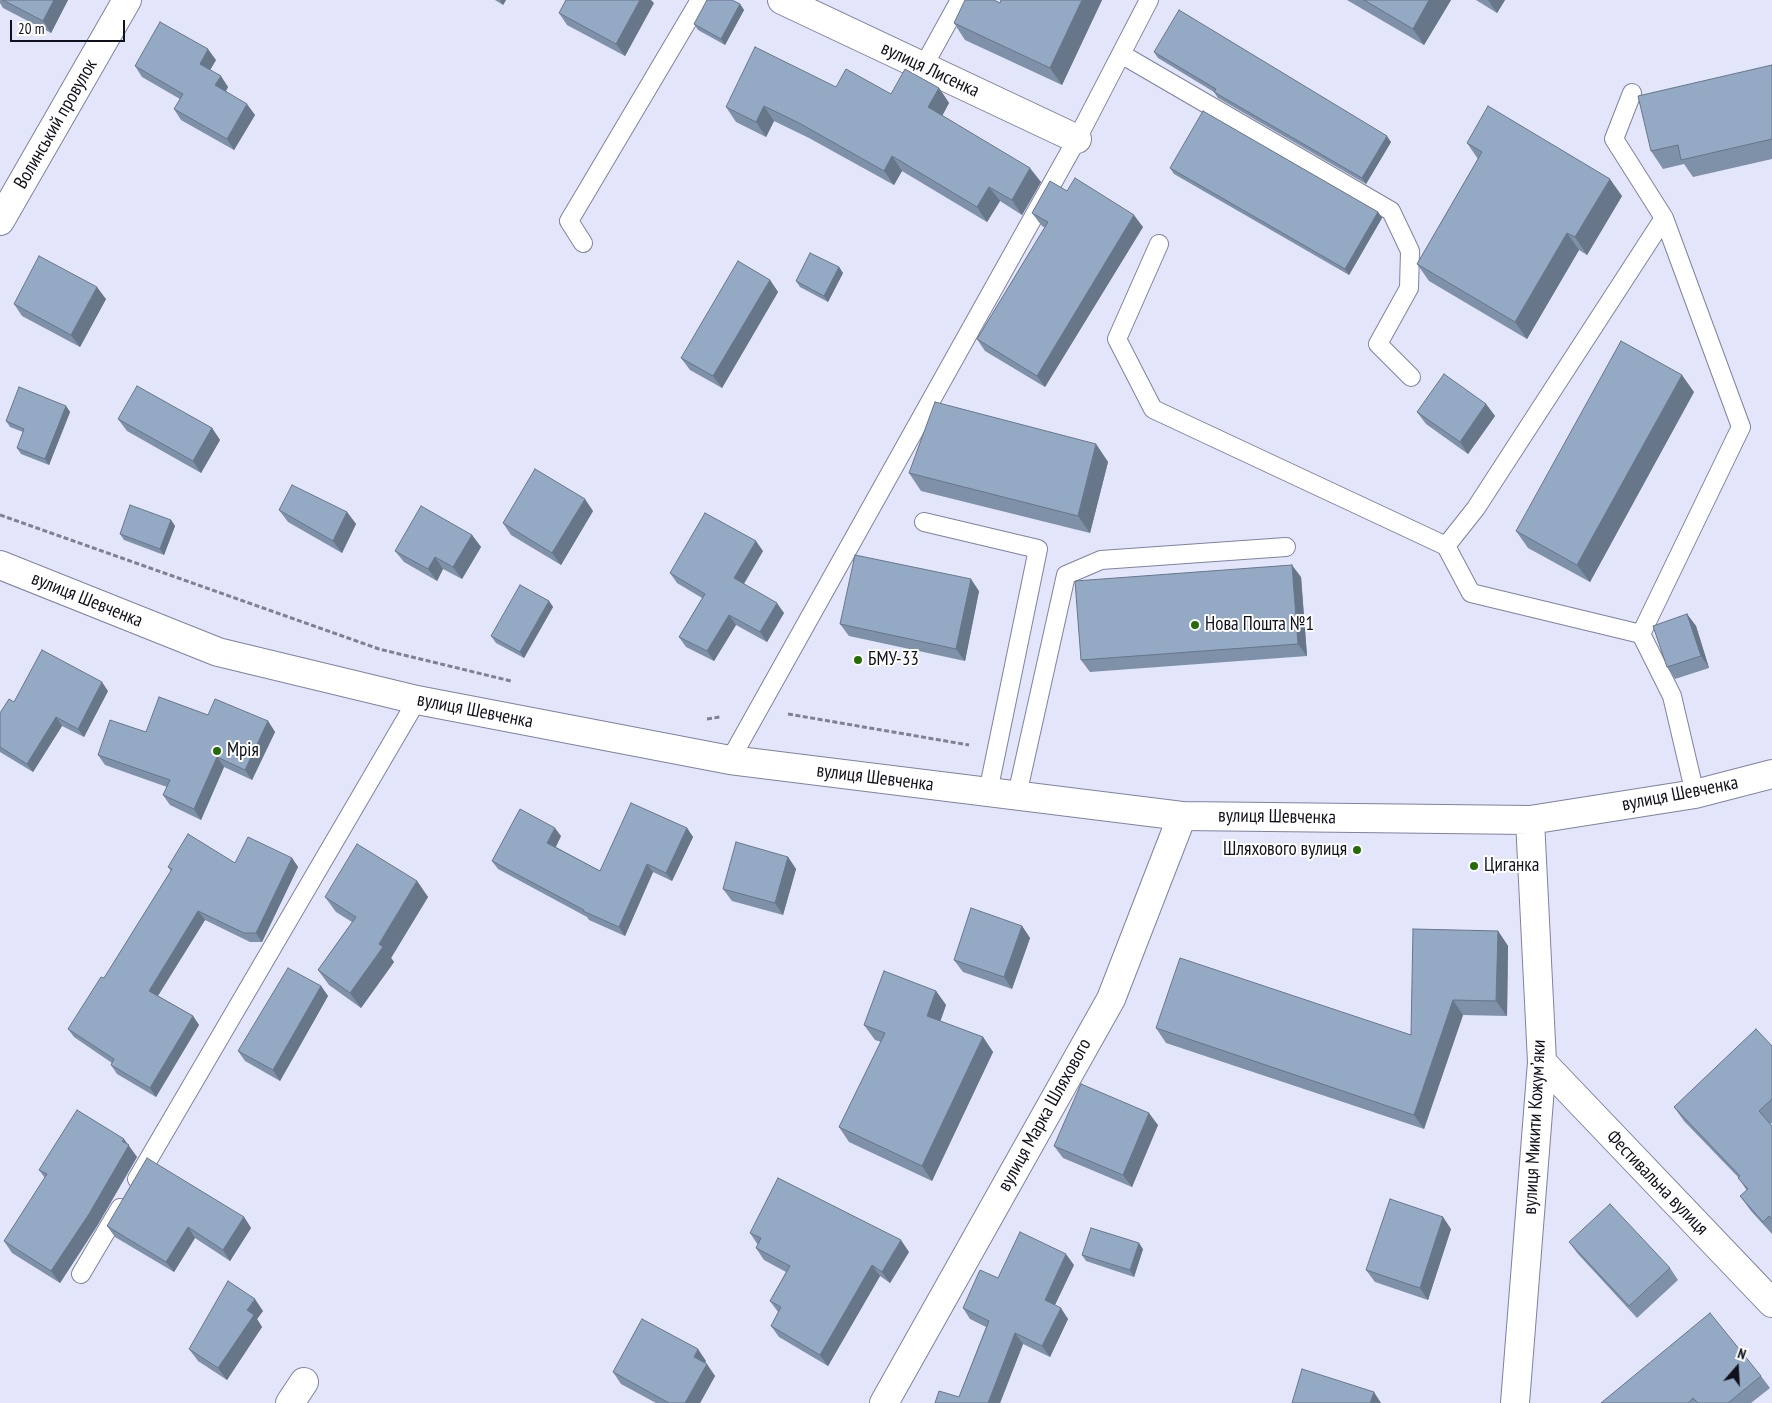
<!DOCTYPE html>
<html>
<head>
<meta charset="utf-8">
<style>
	body { margin:0 }
	#map { position:relative; width:1772px; height:1403px; overflow:hidden; background:#e3e5fa; font-family:"PT Sans Narrow",sans-serif }
	canvas { display:block }
	.north { position:absolute; left:1712px; top:1343px; width:50px; height:50px; -webkit-text-stroke:4px #fff; paint-order:stroke; rotate:19deg; font-size:14px; font-weight:700; line-height:20px; text-align:center; color:#11111d }
	.north::after { content:''; display:block; margin:auto; width:18px; height:22px; background:#11111d; clip-path:polygon(50% 0,100% 100%,50% 72%,0 100%) }
	.scale { position:absolute; left:10px; top:20px; width:115px; height:22px; box-sizing:border-box; border:2px solid #11111d; border-top:0; padding-left:6px; font-size:15px; line-height:18px; white-space:nowrap; color:#11111d; -webkit-text-stroke:4px #fff; paint-order:stroke }
</style>
</head>
<body>
<div id="map">
<canvas width="1772" height="1403"></canvas>
<div class="north">N</div>
<div class="scale">20 m</div>
</div>
<script>
const g = document.querySelector('canvas').getContext('2d');
g.lineJoin = 'round';
const toPath = rows => new Path2D(rows.map(r => 'M' + r).join(''));
function trace(path, color, width, dash) { g.strokeStyle = color; g.lineWidth = width; g.lineCap = dash ? 'butt' : 'round'; g.setLineDash(dash || []); g.stroke(path); }
function paint(path, color) { g.fillStyle = color; g.fill(path, 'evenodd'); }
function write(font, color, halo, rows, align = 'center') {
  g.font = font + ' "PT Sans Narrow",sans-serif'; g.lineWidth = 4; g.setLineDash([]); g.textBaseline = 'middle'; g.strokeStyle = halo; g.fillStyle = color; for (const [text, x, y, turn = 0] of rows) {
    g.save(); g.translate(x, y); g.rotate((+turn || 0) * Math.PI / 180); g.textAlign = isNaN(turn) ? turn : align; if (halo) g.strokeText(text, 0, 0); g.fillText(text, 0, 0); g.restore();
  }
}
const lane = toPath([
	[1121,54,1391,211,1410,251,1409,288,1378,344,1411,377],
	[923,67,960,0],
	[583,243,569,221,700,0],
	[1159,244,1117,339,1153,409,1446,546,1476,508,1664,218,1614,139,1632,93],
	[924,522,1038,549,988,792],
	[1446,546,1471,593,1641,634,1672,696,1695,794],
	[1641,634,1741,427,1664,218],
	[730,760,1077,139,1149,0],
	[1017,795,1066,575,1101,560,1286,547],
	[137,1179,417,700],
	[81,1274,120,1208]
]);
const street = toPath([
	[782,0,1077,139],
	[0,221,127,0],
	[1542,1062,1772,1303],
	[290,1403,304,1382],
	[884,1403,1111,999,1182,816]
]);
const secondary = toPath([
	[0,565,218,652,417,700,730,760,1182,816,1530,820,1695,794,1772,774],
	[1515,1403,1542,1062,1530,820]
]);
trace(lane, '#7f82a1', 20);
trace(street, '#7f82a1', 30);
trace(secondary, '#7f82a1', 30);
trace(toPath([
	[0,515,379,649,511,681],
	[788,714,969,745],
	[707,719,720,717]
]), '#7f8091', 3, [5, 2.5]);
trace(lane, '#fff', 18);
trace(street, '#fff', 28);
trace(secondary, '#fff', 28);
paint(toPath([
	[0,0,68,0,51,33,3,8,0,3],
	[495,0,506,0,503,5],
	[1102,0,1062,85,965,40,954,23,1000,3],
	[1347,0,1451,0,1424,45],
	[1476,0,1505,0,1497,13],
	[654,3,625,56,567,25,559,13],
	[740,4,744,10,725,45,698,30,694,24],
	[1154,52,1391,142,1366,184,1218,98,1214,92,1158,58],
	[216,60,210,70,228,87,226,91,255,115,234,150,181,120,174,109,180,99,142,77,135,66],
	[1772,65,1772,159,1693,177,1684,164,1663,169,1651,151],
	[836,87,891,94,939,88,949,103,942,115,1041,182,1022,215,1000,201,987,222,902,171,894,185,809,138,774,121,766,137,736,122,726,107],
	[1467,143,1622,196,1587,255,1579,250,1527,339,1429,281,1417,264,1478,159],
	[1170,168,1378,212,1382,218,1349,275,1174,174],
	[1067,191,1143,227,1045,387,985,351,977,339,1045,228,1041,225,1032,213],
	[839,267,843,273,828,302,800,287,796,281],
	[770,280,778,292,722,388,690,370,681,358],
	[106,299,80,347,22,316,14,304],
	[1694,392,1590,582,1528,548,1516,531],
	[1486,404,1495,416,1468,454,1426,424,1417,412],
	[66,406,70,412,49,465,21,454,17,448,23,432,10,427,6,421],
	[118,419,212,428,220,440,201,473,127,431],
	[1096,444,1108,462,1090,533,921,491,909,473],
	[279,510,347,512,356,524,342,553,288,522],
	[593,511,561,565,511,535,503,523],
	[171,520,175,526,164,555,124,540,120,534],
	[472,535,481,547,462,579,443,569,437,581,404,562,395,551],
	[763,551,744,584,784,613,767,642,736,625,714,661,686,647,679,637,702,598,677,583,670,573],
	[1301,577,1307,656,1090,672,1081,660],
	[979,591,965,661,849,636,840,624],
	[549,601,553,607,524,658,496,643,491,636],
	[1687,614,1696,626,1709,668,1675,679,1667,667],
	[108,691,84,737,62,726,33,772,0,752,0,713,14,702],
	[208,715,268,721,275,732,252,780,224,767,201,820,170,805,163,795,167,787,105,765,98,755,146,732],
	[687,828,693,837,672,881,653,872,625,936,589,920,587,917,498,869,492,861,561,836,556,847,600,871],
	[788,857,796,869,783,915,732,901,723,889],
	[292,858,298,867,262,942,250,942,205,920,158,996,193,1016,199,1025,156,1097,117,1074,111,1065,112,1063,74,1037,68,1029,104,978,171,871,168,867,235,863],
	[417,881,428,897,391,958,394,962,361,1008,329,985,318,970,352,922,336,912,325,897],
	[1022,926,1030,938,1012,989,963,972,954,960],
	[1498,931,1508,946,1507,1016,1463,1015,1424,1129,1166,1043,1156,1028,1411,1035],
	[321,986,328,996,280,1081,245,1061,238,1051],
	[936,991,946,1005,940,1021,983,1037,993,1052,932,1181,849,1142,839,1127,881,1042,875,1040,864,1025],
	[1772,1046,1772,1123,1770,1124,1772,1126,1772,1234,1751,1211,1740,1196,1747,1191,1738,1177,1684,1121,1674,1107],
	[1158,1125,1132,1187,1063,1158,1054,1146],
	[128,1145,137,1157,97,1226,60,1283,12,1253,4,1241,45,1178,39,1170],
	[244,1217,251,1228,230,1261,195,1238,174,1272,115,1237,107,1226],
	[1451,1229,1428,1300,1375,1282,1366,1270],
	[750,1233,909,1252,890,1283,880,1276,828,1366,779,1337,771,1326,778,1312,770,1301,786,1272,764,1260,756,1248,758,1245],
	[1569,1242,1670,1268,1678,1280,1637,1318,1578,1254],
	[1143,1249,1134,1277,1086,1261,1082,1255],
	[1074,1265,1055,1305,1068,1319,1050,1357,1023,1344,1000,1403,935,1403,959,1397,986,1327,970,1319,963,1308,998,1278],
	[263,1311,257,1319,262,1327,227,1380,198,1361,189,1349],
	[706,1361,705,1363,715,1376,700,1403,656,1403,621,1384,613,1372],
	[1761,1376,1770,1388,1751,1403,1601,1403]
]), '#7e91a9');
paint(toPath([
	[54,0,68,0,51,33,43,21],
	[500,0,506,0,503,5],
	[640,0,651,0,654,3,625,56,616,44],
	[1082,0,1102,0,1062,85,1050,68],
	[1429,0,1451,0,1424,45,1413,29],
	[1488,0,1505,0,1497,13],
	[740,4,744,10,725,45,721,39],
	[208,49,216,60,207,75,200,64],
	[221,76,228,87,223,96,215,85],
	[939,88,949,103,939,122,928,107],
	[247,104,255,115,234,150,227,139],
	[764,106,774,121,766,137,756,122],
	[1387,136,1391,142,1366,184,1362,178],
	[892,156,902,171,894,185,884,171],
	[1030,168,1041,182,1022,215,1012,200],
	[1610,179,1622,196,1587,255,1575,237],
	[989,187,1000,201,987,222,977,207],
	[1378,212,1382,218,1349,275,1345,269],
	[1134,215,1143,227,1045,387,1037,376],
	[1567,233,1579,250,1527,339,1515,322],
	[839,267,843,273,828,302,824,296],
	[770,280,778,292,722,388,713,376],
	[97,287,106,299,80,347,71,335],
	[1682,375,1694,392,1590,582,1577,565],
	[1486,404,1495,416,1468,454,1460,442],
	[66,406,70,412,49,465,45,459],
	[212,428,220,440,201,473,193,461],
	[1096,444,1108,462,1090,533,1078,516],
	[585,499,593,511,561,565,552,553],
	[347,512,356,524,342,553,333,541],
	[171,520,175,526,164,555,160,549],
	[472,535,481,547,462,579,453,567],
	[756,541,763,551,741,588,734,578],
	[435,557,443,569,437,581,428,569],
	[1292,565,1301,577,1307,656,1298,644],
	[971,579,979,591,965,661,956,649],
	[549,601,553,607,524,658,520,652],
	[777,603,784,613,767,642,760,632],
	[1687,614,1696,626,1709,668,1701,656],
	[729,615,736,625,714,661,707,651],
	[102,682,108,691,84,737,78,729],
	[56,717,62,726,33,772,27,764],
	[268,721,275,732,252,780,245,770],
	[217,757,224,767,201,820,194,809],
	[555,828,561,836,553,852,547,843],
	[687,828,693,837,672,881,666,873],
	[788,857,796,869,783,915,775,903],
	[292,858,298,867,262,942,256,933],
	[647,864,653,872,625,936,619,927],
	[417,881,428,897,391,958,394,962,361,1008,350,993],
	[198,911,205,920,155,1000,149,991],
	[1022,926,1030,938,1012,989,1004,977],
	[1498,931,1508,946,1507,1016,1496,1001],
	[321,986,328,996,280,1081,273,1070],
	[936,991,946,1005,937,1031,927,1016],
	[1453,1000,1463,1015,1424,1129,1414,1115],
	[193,1016,199,1025,156,1097,150,1088],
	[983,1037,993,1052,932,1181,922,1166],
	[1149,1113,1158,1125,1132,1187,1123,1175],
	[124,1139,137,1157,97,1226,60,1283,51,1271],
	[244,1217,251,1228,230,1261,223,1250],
	[1443,1217,1451,1229,1428,1300,1420,1288],
	[188,1227,195,1238,174,1272,166,1262],
	[901,1240,909,1252,890,1283,882,1272],
	[1139,1243,1143,1249,1134,1277,1130,1270],
	[1066,1254,1074,1265,1052,1311,1045,1300],
	[872,1265,880,1276,828,1366,820,1355],
	[255,1299,263,1311,257,1319,262,1327,227,1380,218,1368,247,1310],
	[1061,1308,1068,1319,1050,1357,1042,1346],
	[1015,1333,1023,1344,1000,1403,988,1403],
	[698,1349,706,1361,702,1369,694,1357],
	[707,1364,715,1376,700,1403,685,1403],
	[1374,1392,1381,1403,1370,1403]
]), '#677689');
const building = toPath([
	[3,0,54,0,43,21,3,0],
	[566,0,640,0,616,44,559,13,566,0],
	[707,0,732,0,740,4,721,39,694,24,707,0],
	[965,0,994,0,1000,3,1001,0,1082,0,1050,68,954,23,965,0],
	[1364,0,1429,0,1413,29,1364,0],
	[1179,10,1387,136,1362,178,1214,92,1216,89,1154,52,1179,10],
	[160,22,208,49,200,64,221,76,215,85,247,104,227,139,174,109,183,94,135,66,160,22],
	[755,47,836,87,846,69,891,94,905,69,939,88,928,107,1030,168,1012,200,989,187,977,207,892,156,884,171,799,123,764,106,756,122,726,107,755,47],
	[1772,65,1772,139,1681,160,1678,145,1651,151,1638,96,1772,65],
	[1488,106,1610,179,1575,237,1567,233,1515,322,1417,264,1482,152,1467,143,1488,106],
	[1203,111,1378,212,1345,269,1170,168,1203,111],
	[1075,178,1134,215,1037,376,977,339,1048,222,1032,213,1050,181,1067,191,1075,178],
	[810,253,839,267,824,296,796,281,810,253],
	[39,256,97,287,71,335,14,304,39,256],
	[738,261,770,280,713,376,681,358,738,261],
	[1621,341,1682,375,1577,565,1516,531,1621,341],
	[1444,374,1486,404,1460,442,1417,412,1444,374],
	[137,386,212,428,193,461,118,419,137,386],
	[19,387,66,406,45,459,17,448,24,429,6,421,19,387],
	[935,402,1096,444,1078,516,909,473,935,402],
	[535,469,585,499,552,553,503,523,535,469],
	[292,485,347,512,333,541,279,510,292,485],
	[130,505,171,520,160,549,120,534,130,505],
	[421,506,472,535,453,567,435,557,428,569,395,551,421,506],
	[705,513,756,541,734,578,777,603,760,632,729,615,707,651,679,637,705,594,670,573,705,513],
	[855,555,971,579,956,649,840,624,855,555],
	[1292,565,1298,644,1081,660,1075,581,1292,565],
	[520,585,549,601,520,652,491,636,520,585],
	[1687,614,1701,656,1667,667,1653,626,1687,614],
	[42,650,102,682,78,729,56,717,27,764,0,747,0,713,9,699,14,702,42,650],
	[159,697,208,715,215,699,268,721,245,770,217,757,194,809,163,795,170,780,98,755,110,720,146,732,159,697],
	[631,803,687,828,666,873,647,864,619,927,583,911,584,910,492,861,520,809,555,828,547,843,600,871,631,803],
	[188,834,235,863,248,837,292,858,256,933,244,933,198,911,149,991,193,1016,150,1088,111,1065,114,1059,68,1029,101,977,104,978,172,869,168,867,188,834],
	[736,842,788,857,775,903,723,889,736,842],
	[357,844,417,881,379,944,383,947,350,993,318,970,356,917,325,897,357,844],
	[971,908,1022,926,1004,977,954,960,971,908],
	[1413,929,1498,931,1496,1001,1453,1000,1414,1115,1156,1028,1180,958,1411,1035,1413,929],
	[288,968,321,986,273,1070,238,1051,288,968],
	[884,971,936,991,927,1016,983,1037,922,1166,839,1127,885,1033,864,1025,884,971],
	[1756,1029,1772,1046,1772,1099,1759,1111,1772,1126,1772,1219,1769,1216,1763,1222,1740,1196,1748,1189,1738,1178,1740,1176,1674,1107,1756,1029],
	[1081,1084,1149,1113,1123,1175,1054,1146,1081,1084],
	[77,1110,124,1139,122,1141,129,1145,89,1214,51,1271,4,1241,47,1174,39,1170,77,1110],
	[147,1158,244,1217,223,1250,188,1227,166,1262,107,1226,147,1158],
	[778,1178,901,1240,882,1272,872,1265,820,1355,771,1326,781,1307,770,1301,790,1266,756,1248,761,1238,750,1233,778,1178],
	[1390,1199,1443,1217,1420,1288,1366,1270,1390,1199],
	[1610,1204,1670,1268,1629,1306,1569,1242,1610,1204],
	[1091,1228,1139,1243,1130,1270,1082,1255,1091,1228],
	[1020,1232,1066,1254,1045,1300,1061,1308,1042,1346,1015,1333,988,1403,935,1403,939,1391,959,1397,989,1321,963,1308,980,1270,998,1278,1020,1232],
	[228,1281,255,1299,247,1310,254,1315,218,1368,189,1349,228,1281],
	[1710,1313,1761,1376,1728,1403,1698,1403,1693,1398,1688,1403,1601,1403,1710,1313],
	[642,1319,698,1349,694,1357,707,1364,685,1403,669,1403,613,1372,642,1319],
	[1302,1369,1374,1392,1370,1403,1292,1403,1302,1369]
]);
paint(building, '#93a9c4');
trace(building, '#677689', 1);
for (const [x, y, r, color] of [
	[1195,625,5,"#256b06"],
	[858,660,5,"#256b06"],
	[217,751,5,"#256b06"],
	[1357,850,5,"#256b06"],
	[1474,866,5,"#256b06"]
]) { const dot = new Path2D(); dot.arc(x, y, r, 0, 2 * Math.PI); g.fillStyle = color; g.fill(dot); trace(dot, '#fff', 2); }
write('19px', '#11111d', '#fff', [
	["вулиця Лисенка",930,70,25],
	["Волинський провулок",56,124,-60],
	["вулиця Шевченка",87,600,22],
	["вулиця Шевченка",475,711,11],
	["вулиця Шевченка",875,778,7],
	["вулиця Шевченка",1680,794,-11],
	["вулиця Шевченка",1277,817,1],
	["вулиця Марка Шляхового",1045,1115,-61],
	["вулиця Микити Кожумʼяки",1535,1127,-87],
	["Фестивальна вулиця",1657,1183,46]
]);
write('19px', '#11111d', '#fff', [
	["Нова Пошта №1",1205,625],
	["БМУ-33",868,660],
	["Мрія",227,751],
	["Шляхового вулиця",1347,850,"right"],
	["Циганка",1484,866]
], 'left');
</script>
</body>
</html>
